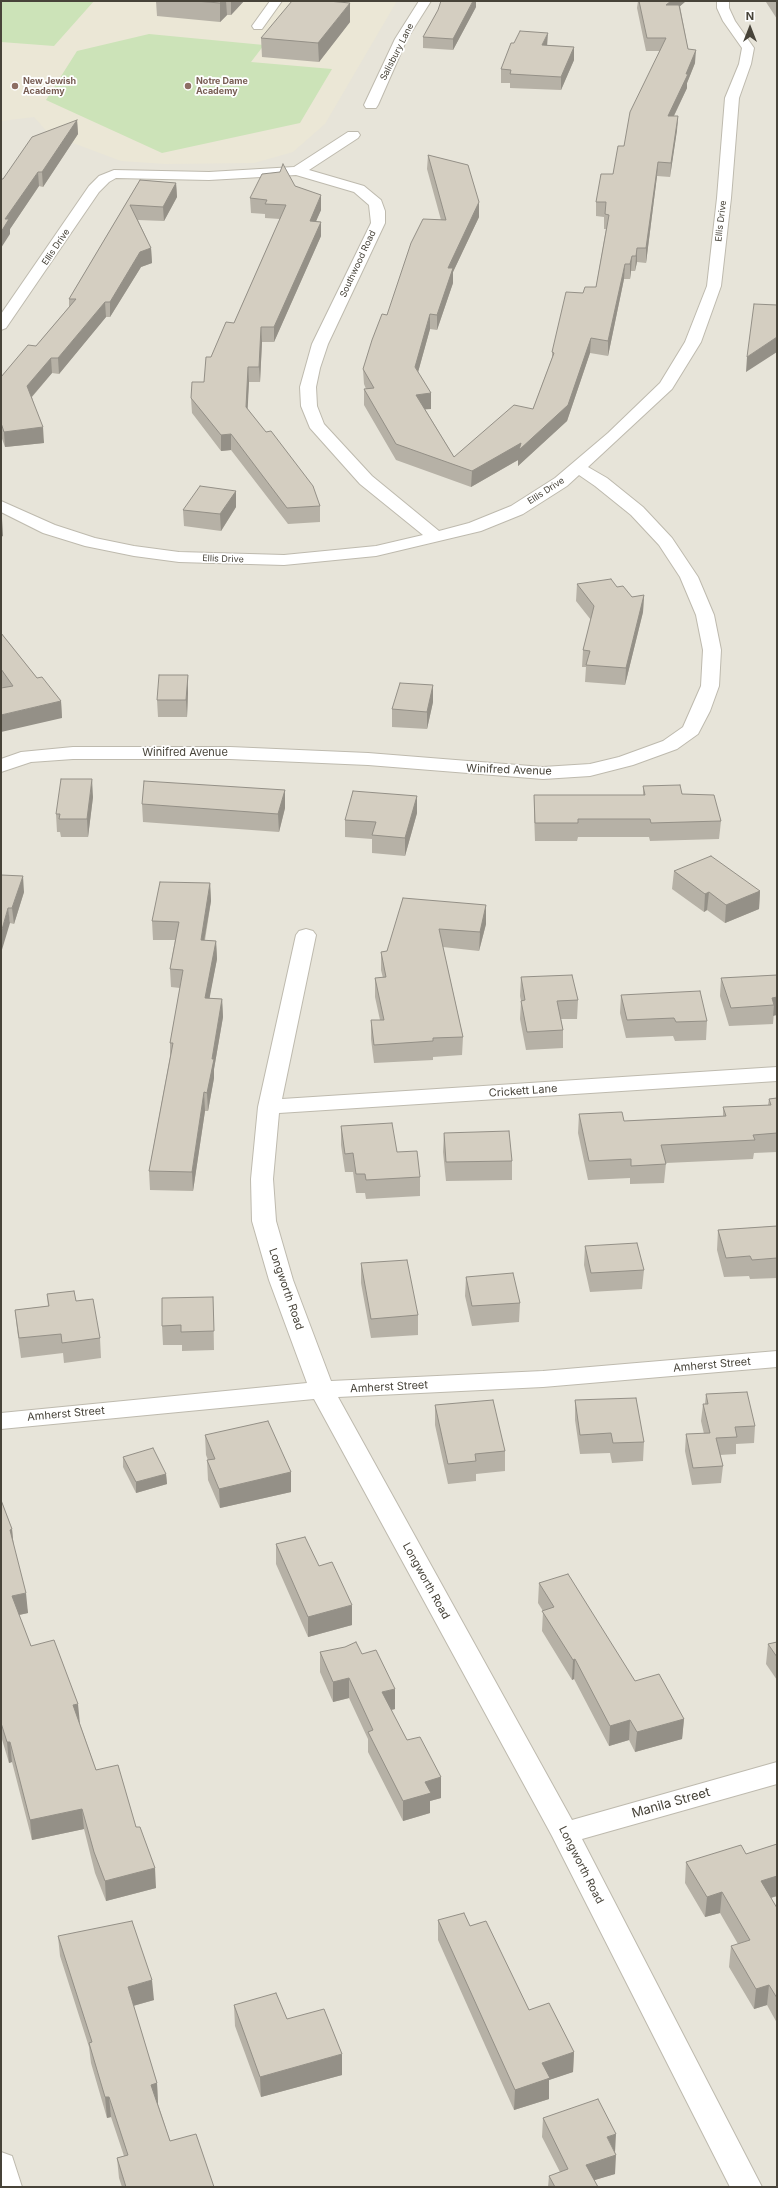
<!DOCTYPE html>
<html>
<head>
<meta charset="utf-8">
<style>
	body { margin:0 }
	#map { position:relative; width:778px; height:2188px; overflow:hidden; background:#f3f2eb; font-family:Inter,sans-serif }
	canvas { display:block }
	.frame { position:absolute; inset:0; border:2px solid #474339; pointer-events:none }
	.north { position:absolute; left:730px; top:8px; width:40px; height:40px; -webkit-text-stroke:3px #fff; paint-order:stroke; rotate:0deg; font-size:11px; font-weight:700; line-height:16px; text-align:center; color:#474339 }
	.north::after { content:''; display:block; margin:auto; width:14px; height:18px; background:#474339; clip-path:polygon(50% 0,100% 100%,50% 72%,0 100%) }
</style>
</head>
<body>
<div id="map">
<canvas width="778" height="2188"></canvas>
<div class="frame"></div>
<div class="north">N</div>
</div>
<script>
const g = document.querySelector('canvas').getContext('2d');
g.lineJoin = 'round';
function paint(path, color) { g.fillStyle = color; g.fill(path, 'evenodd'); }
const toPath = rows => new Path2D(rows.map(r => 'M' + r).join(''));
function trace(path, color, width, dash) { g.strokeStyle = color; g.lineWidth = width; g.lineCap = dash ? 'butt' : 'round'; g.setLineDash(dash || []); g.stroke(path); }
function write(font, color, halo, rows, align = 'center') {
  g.font = font + ' Inter,sans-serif'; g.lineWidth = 3.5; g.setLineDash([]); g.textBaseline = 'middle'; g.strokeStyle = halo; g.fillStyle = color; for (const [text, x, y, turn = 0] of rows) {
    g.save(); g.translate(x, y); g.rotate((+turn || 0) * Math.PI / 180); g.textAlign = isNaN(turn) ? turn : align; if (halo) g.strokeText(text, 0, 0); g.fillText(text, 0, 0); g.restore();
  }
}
paint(toPath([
	[1,1,777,1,777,2187,1,2187]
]), '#e7e4d9');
paint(toPath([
	[1,1,397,1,325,124,293,152,254,163,166,164,121,161,49,134,34,117,1,121]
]), '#ebe7d6');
paint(toPath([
	[1,1,94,1,54,46,1,42],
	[149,34,264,45,251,62,332,69,300,123,162,153,46,100,77,51]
]), '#cce3b8');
const street = toPath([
	[270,1,282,1,262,29,254,29,252,26,270,1],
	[419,1,431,1,407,39,378,105,376,108,366,108,364,105,395,39,419,1],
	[717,1,729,1,729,8,735,21,754,48,751,64,739,98,731,198,721,286,701,342,672,389,588,467,607,478,643,507,672,538,698,577,714,615,721,650,719,686,710,711,698,734,677,749,633,765,590,776,543,779,368,765,230,759,73,759,31,762,1,772,1,759,21,752,73,747,230,747,368,753,543,767,590,764,619,757,663,741,683,727,701,686,703,650,696,615,680,577,659,545,631,515,595,486,579,475,567,486,523,514,481,531,376,556,284,565,179,562,134,556,85,546,43,533,1,512,1,501,55,525,95,538,134,546,179,552,284,555,376,546,423,535,360,484,310,428,301,406,300,387,312,344,371,223,369,205,354,192,296,175,209,180,116,178,109,182,99,192,6,328,1,330,1,314,89,186,99,176,114,170,209,172,294,167,348,132,358,132,360,135,358,138,309,170,364,186,381,200,385,211,385,223,328,344,320,368,316,387,317,406,324,424,372,476,439,531,469,523,511,506,555,478,608,433,660,383,685,342,707,286,717,198,725,98,739,64,742,48,723,21,717,8,717,1],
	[306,929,313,931,316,935,282,1099,777,1067,777,1081,279,1113,273,1179,276,1221,293,1280,331,1381,543,1371,777,1351,777,1367,543,1387,338,1397,572,1820,777,1762,777,1784,582,1839,762,2187,730,2187,552,1836,314,1399,1,1429,1,1413,307,1383,269,1280,252,1221,251,1179,258,1107,296,935,299,931,306,929],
	[1,2152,12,2156,22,2187,1,2187,1,2152]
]);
trace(street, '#bebaae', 2);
paint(street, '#fff');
paint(toPath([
	[156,1,244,1,231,15,227,15,220,22,157,16],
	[638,1,686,1,680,6,688,49,695,63,687,83,687,88,674,116,678,116,677,130,670,177,657,176,646,263,637,262,635,271,631,271,630,279,624,279,608,356,590,353,567,421,518,466,518,460,471,487,396,460,364,405,364,389,366,389,364,384,363,369,387,315,441,220,427,169,428,155,479,217,453,272,453,283,437,330,430,329,418,372,431,393,431,409,425,409,454,457,533,409,552,358,552,352,583,293,596,287,606,229,604,229,604,217,596,216,596,202,613,174,660,51,646,51,637,8],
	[767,1,777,1,777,19,766,2],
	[476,7,453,50,423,48,423,37],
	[350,22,319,62,262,57,261,38],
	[547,45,574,47,574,60,561,90,510,88,510,83,501,83,501,69],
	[77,120,78,134,43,187,39,186,10,229,10,234,3,179],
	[140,180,176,183,177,197,164,221,138,220,151,248,152,263,141,267,110,317,106,317,59,374,52,373,32,397,44,443,5,447,1,436,1,377,36,346,69,307,69,299],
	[295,186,321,210,316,221,321,222,321,236,274,342,262,342,260,382,249,382,247,408,320,506,320,522,288,524,231,450,221,451,192,413,191,398,204,382,211,357,234,323,280,219,265,218,265,214,251,213,250,198],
	[236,491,236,507,221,531,184,526,183,510],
	[577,584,617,587,632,597,644,595,643,612,625,685,585,682,586,667,582,667,583,650,591,620,576,601],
	[1,633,37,678,61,701,62,718,3,688,1,685],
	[188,675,188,692,187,717,158,717,157,700],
	[433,685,433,702,427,729,392,727,392,709],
	[643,786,682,794,721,821,719,839,650,841,649,837,578,837,577,841,535,841,534,813,534,795,643,795],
	[285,790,285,808,279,832,143,822,142,804],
	[417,796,417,813,405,856,372,853,372,839,345,837,345,820],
	[93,797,88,837,61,837,60,832,57,832,56,814],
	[674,871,760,891,759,909,725,923,707,910,704,912,672,889],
	[1,875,24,892,14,924,10,923],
	[210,883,211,901,205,940,216,941,217,959,209,998,222,999,223,1017,214,1069,214,1078,208,1111,205,1111,193,1191,150,1190,149,1171,170,1057,170,1043,180,988,171,987,170,969,175,940,153,940,152,921],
	[486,905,486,924,479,951,443,947,463,1037,462,1055,433,1057,433,1060,374,1063,371,1039,371,1020,380,1020,375,997,375,978,383,978,381,970,381,952,387,951],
	[777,975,773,1024,729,1026,720,996,721,978],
	[521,977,578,1000,577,1019,561,1019,563,1030,563,1048,526,1050,520,1019,521,1001,520,996],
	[621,995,707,1021,706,1040,675,1041,673,1036,626,1038,620,1013],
	[777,1098,777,1152,754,1153,753,1159,666,1163,664,1183,630,1184,630,1178,588,1180,578,1133,579,1114,624,1121,723,1116,723,1107,768,1105,769,1099],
	[341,1126,397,1152,420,1177,420,1196,366,1199,365,1193,356,1193,353,1172,345,1172,341,1145],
	[444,1133,512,1161,512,1180,446,1181,443,1152],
	[777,1226,777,1278,750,1279,749,1276,724,1277,717,1250,718,1230],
	[585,1246,644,1270,642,1289,590,1292,584,1265],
	[361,1263,418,1315,418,1335,371,1338,361,1283],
	[466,1277,520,1303,519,1322,472,1326,465,1296],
	[47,1294,76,1301,100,1338,101,1358,64,1363,63,1353,21,1358,17,1329,15,1310,48,1306],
	[213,1297,214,1350,182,1351,182,1345,163,1345,162,1326],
	[706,1394,755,1426,754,1443,736,1444,736,1454,720,1455,723,1466,721,1483,692,1485,685,1451,686,1434,704,1434,701,1421,703,1404,705,1404],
	[575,1400,644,1442,643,1461,612,1463,610,1453,580,1454,575,1420],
	[435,1405,505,1451,505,1471,476,1474,476,1481,448,1484,435,1425],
	[205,1435,291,1472,291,1492,220,1508,208,1480,207,1460,208,1460,206,1455],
	[123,1457,166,1474,167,1484,136,1493,123,1467],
	[1,1500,12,1529,13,1543,28,1613,19,1615,31,1646,80,1724,96,1770,136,1827,156,1888,106,1901,95,1873,84,1829,32,1840,12,1762,9,1763,1,1736],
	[276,1544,319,1566,352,1625,308,1637,276,1564],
	[539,1583,635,1681,684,1719,682,1739,635,1752,629,1740,609,1746,574,1679,572,1680,542,1631,543,1611,538,1603],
	[777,1642,777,1680,766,1664,768,1644],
	[320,1652,362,1654,395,1709,391,1710,407,1740,441,1777,441,1798,430,1801,430,1813,403,1821,368,1752,368,1739,349,1698,333,1702,320,1672],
	[777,1844,777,1896,771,1898,777,1908,777,2023,767,2005,754,2009,729,1967,731,1946,738,1944,720,1913,705,1917,685,1883,686,1862,746,1854],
	[438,1920,470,1926,529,2010,574,2052,573,2072,549,2080,549,2099,514,2110,438,1940],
	[58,1936,154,2000,133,2006,157,2083,158,2104,170,2141,214,2187,122,2187,119,2178,117,2158,124,2156,111,2117,107,2118,91,2063,89,2047,60,1956],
	[234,2005,287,2019,342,2075,261,2097,235,2026],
	[543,2118,615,2152,615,2174,594,2180,598,2187,548,2187,549,2176,560,2172,542,2137]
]), '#b6b1a6');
paint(toPath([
	[222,1,226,1,227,15,220,22,220,3],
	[231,1,244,1,231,15],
	[473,1,476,1,476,7,453,50,453,39],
	[671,1,686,1,665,19,666,5],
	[350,3,350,22,319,62,318,43],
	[548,33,547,47,542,45],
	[574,47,574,60,561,90,561,77],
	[696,50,695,63,687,83,687,88,667,130,668,116],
	[678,116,677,130,670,177,671,163],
	[77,120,78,134,43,187,42,172],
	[658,162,657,176,646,263,646,248],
	[38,172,39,186,10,229,10,234,1,248,1,232,5,219],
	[176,183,177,197,164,221,163,207],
	[321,195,321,210,310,235,310,221],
	[479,202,479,217,453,272,453,283,437,330,437,315,448,268],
	[321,222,321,236,274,342,274,327],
	[151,248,152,263,141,267,110,317,110,302,140,252],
	[637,248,637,262,635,271,636,256],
	[632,256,631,271,630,279,630,264],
	[625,264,624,279,608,356,608,341],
	[105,302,106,317,59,374,58,358],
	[430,314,430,329,415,383,415,367],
	[261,327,262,342,260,382,259,367],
	[777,337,777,352,746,372,747,357],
	[591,338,590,353,567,421,518,466,518,460,471,487,472,471,521,443],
	[51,358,52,373,28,401,27,386],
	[248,367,249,382,247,422,246,407],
	[431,393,431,409,416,410,416,395],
	[43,427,44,443,5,447,4,432],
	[231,434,231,450,221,451,221,435],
	[236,491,236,507,221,531,220,514],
	[2,519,3,536,1,537,1,520],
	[644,595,643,612,625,685,626,668],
	[188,675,188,692,187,717,186,700],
	[433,685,433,702,427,729,427,712],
	[61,701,62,718,1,732,1,715],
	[92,779,93,797,88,837,87,819],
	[285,790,285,808,279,832,278,814],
	[417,796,417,813,405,856,405,838],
	[23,876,24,892,14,924,12,908],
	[210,883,211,901,201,958,201,940],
	[760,891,759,909,725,923,726,905],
	[709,892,707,910,704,912,705,894],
	[486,905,486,924,479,951,480,932],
	[8,908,10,923,1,953,1,933],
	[216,941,217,959,206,1017,205,998],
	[777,997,777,1015,773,1016,774,1005,772,998],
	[222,999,223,1017,214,1069,214,1078,208,1111,207,1093,212,1059],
	[204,1092,205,1111,193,1191,192,1172],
	[291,1472,291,1492,220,1508,219,1489],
	[166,1474,167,1484,136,1493,136,1482],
	[1,1485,2,1497,1,1497],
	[12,1529,14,1549,10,1530],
	[26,1593,28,1613,14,1616,12,1596],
	[352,1605,352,1625,308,1637,308,1617],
	[575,1659,574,1679,572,1680,573,1660],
	[349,1678,349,1698,333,1702,333,1682],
	[395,1689,395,1709,382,1712,382,1692],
	[78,1704,80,1724,74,1725,73,1705],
	[684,1719,682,1739,635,1752,637,1732],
	[630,1720,629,1740,609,1746,610,1726],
	[7,1742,10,1742,12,1762,9,1763],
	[441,1777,441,1798,430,1801,430,1813,403,1821,403,1801,425,1782],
	[82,1809,84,1829,32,1840,30,1820],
	[155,1868,156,1888,106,1901,105,1881],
	[777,1876,777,1896,759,1901,761,1881],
	[722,1892,720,1913,705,1917,707,1897],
	[152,1980,154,2000,129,2007,128,1987],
	[769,1985,767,2005,754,2009,756,1989],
	[574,2052,573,2072,549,2080,549,2099,514,2110,515,2090,542,2063],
	[342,2054,342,2075,261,2097,260,2077],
	[157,2083,158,2104,153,2105,151,2085],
	[105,2097,109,2097,111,2117,107,2118],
	[616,2134,615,2153,607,2137],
	[616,2155,615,2174,585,2183,586,2165]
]), '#949087');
const building = toPath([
	[195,1,222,1,220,3,195,1],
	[292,1,328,1,350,3,318,43,261,38,292,1],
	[441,1,473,1,453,39,423,37,438,10,441,1],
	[639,1,671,1,666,5,679,5,688,49,696,50,686,74,688,74,668,116,678,116,671,163,658,162,646,248,637,248,636,256,632,256,630,264,625,264,608,341,591,338,568,405,519,450,521,443,472,471,396,444,364,389,374,388,363,369,372,340,382,314,387,315,411,243,423,219,446,220,428,155,468,165,479,202,448,268,453,268,437,315,430,314,415,367,431,393,416,395,454,457,514,405,533,409,554,353,552,352,566,292,583,293,585,287,596,287,609,215,605,214,606,202,596,202,601,174,613,174,618,146,624,146,630,112,666,38,647,38,639,1],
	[520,31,548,33,542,45,574,47,561,77,510,74,511,70,501,69,511,43,514,43,520,31],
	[77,120,42,172,38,172,5,219,9,219,1,232,1,179,3,179,32,137,77,120],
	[283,164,295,186,321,195,310,221,321,222,274,327,261,327,259,367,248,367,246,407,266,432,271,431,313,486,320,506,287,508,231,434,221,435,191,398,192,382,204,382,206,357,211,357,226,322,234,323,286,205,265,204,267,200,250,198,262,174,280,172,283,164],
	[140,180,176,183,163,207,130,205,151,248,140,252,110,302,105,302,58,358,51,358,27,386,43,427,4,432,1,423,1,377,28,345,36,346,76,299,69,299,140,180],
	[754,304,777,305,777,337,747,357,754,304],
	[200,486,236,491,220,514,183,510,200,486],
	[611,579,617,587,623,586,632,597,644,595,626,668,586,665,590,651,583,650,594,606,577,584,611,579],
	[1,633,37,678,42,677,61,701,1,715,1,688,13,686,1,669,1,633],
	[159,675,188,675,186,700,157,700,159,675],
	[400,683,433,685,427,712,392,709,400,683],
	[61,779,92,779,87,819,59,819,60,814,56,814,61,779],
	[144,781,285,790,278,814,142,804,144,781],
	[680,785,682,794,714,795,721,821,651,823,650,819,578,819,578,823,535,823,534,795,645,795,643,786,680,785],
	[353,791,417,796,405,838,372,835,376,822,345,820,353,791],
	[711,856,760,891,726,905,709,892,705,894,674,871,711,856],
	[1,875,23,876,12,908,8,908,1,933,1,875],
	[160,882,210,883,201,940,216,941,205,998,222,999,212,1059,214,1059,207,1093,204,1092,192,1172,149,1171,173,1043,170,1043,183,970,170,969,179,922,152,921,160,882],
	[403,898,486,905,480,932,439,929,463,1037,433,1038,433,1041,374,1045,371,1020,384,1020,375,978,386,977,381,952,387,951,403,898],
	[572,975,578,1000,557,1001,563,1030,527,1032,521,1001,525,1000,521,977,572,975],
	[777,975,777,997,772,998,774,1005,731,1008,721,978,777,975],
	[700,991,707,1021,676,1022,674,1018,627,1020,621,995,700,991],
	[777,1098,777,1133,753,1135,755,1140,661,1145,666,1164,631,1166,631,1159,589,1161,579,1114,622,1112,624,1121,726,1116,723,1107,771,1105,769,1099,777,1098],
	[392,1123,397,1152,417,1151,420,1177,366,1180,365,1174,356,1174,353,1153,345,1154,341,1126,392,1123],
	[509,1131,512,1161,446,1162,444,1133,509,1131],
	[777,1226,777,1258,752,1260,750,1256,726,1258,718,1230,777,1226],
	[637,1243,644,1270,591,1273,585,1246,637,1243],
	[407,1260,418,1315,371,1319,361,1263,407,1260],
	[513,1273,520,1303,472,1306,466,1277,513,1273],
	[74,1291,76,1301,93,1299,100,1338,62,1343,61,1334,19,1338,15,1310,49,1306,47,1294,74,1291],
	[213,1297,214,1331,181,1332,181,1325,162,1326,162,1298,213,1297],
	[747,1392,755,1426,735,1427,737,1437,716,1438,723,1466,693,1468,686,1434,710,1433,703,1404,708,1404,706,1394,747,1392],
	[636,1398,644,1442,613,1443,611,1433,580,1435,575,1400,636,1398],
	[493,1400,505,1451,475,1454,476,1461,448,1464,435,1405,493,1400],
	[268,1421,291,1472,219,1489,207,1460,215,1459,205,1435,268,1421],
	[153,1448,166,1474,136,1482,123,1457,153,1448],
	[1,1500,12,1529,10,1530,26,1593,12,1596,31,1646,54,1640,78,1704,73,1705,96,1770,118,1765,136,1827,140,1827,155,1868,105,1881,94,1852,82,1809,30,1820,10,1742,7,1742,1,1723,1,1500],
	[305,1537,319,1566,332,1562,352,1605,308,1617,276,1544,305,1537],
	[568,1574,635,1681,659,1674,684,1719,637,1732,630,1720,610,1726,575,1659,573,1660,542,1611,554,1607,539,1583,568,1574],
	[356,1642,362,1654,376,1650,395,1689,382,1692,407,1740,420,1737,441,1777,425,1782,431,1793,403,1801,368,1732,373,1730,349,1678,333,1682,320,1652,345,1647,356,1642],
	[777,1642,777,1657,768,1644,777,1642],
	[777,1844,777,1876,761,1881,777,1908,777,1998,769,1985,756,1989,731,1946,750,1940,722,1892,707,1897,686,1862,741,1845,746,1854,777,1844],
	[464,1913,470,1926,486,1921,529,2010,549,2003,574,2052,542,2063,550,2078,515,2090,438,1920,464,1913],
	[132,1921,152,1980,128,1987,157,2083,151,2085,170,2141,196,2134,214,2187,126,2187,117,2158,128,2155,109,2097,105,2097,89,2043,92,2042,58,1936,132,1921],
	[276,1993,287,2019,324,2009,342,2054,260,2077,234,2005,276,1993],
	[598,2099,616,2134,607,2137,616,2155,586,2165,598,2187,555,2187,549,2176,568,2169,543,2118,598,2099]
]);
paint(building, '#d4cec1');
trace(building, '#949087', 1);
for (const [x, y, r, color] of [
	[15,86,4,"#8d6e63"],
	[188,86,4,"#8d6e63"]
]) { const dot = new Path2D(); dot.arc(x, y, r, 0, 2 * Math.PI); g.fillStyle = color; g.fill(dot); trace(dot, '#fff', 1.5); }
write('9px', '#474339', '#fff', [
	["Salisbury Lane",397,52,-63],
	["Ellis Drive",721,221,-83],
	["Ellis Drive",56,247,-56],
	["Southwood Road",358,264,-65],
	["Ellis Drive",546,491,-33],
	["Ellis Drive",223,559,2]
]);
write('bold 9px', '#785e54', '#fff', [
	["New Jewish",23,81],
	["Academy",23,91],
	["Notre Dame",196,81],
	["Academy",196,91]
], 'left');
write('11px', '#474339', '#fff', [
	["Winifred Avenue",185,753],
	["Winifred Avenue",509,770,2],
	["Crickett Lane",523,1091,-4],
	["Longworth Road",286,1289,71],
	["Amherst Street",712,1365,-5],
	["Amherst Street",389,1387,-3],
	["Amherst Street",66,1414,-5],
	["Longworth Road",426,1581,61],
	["Longworth Road",581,1865,63]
]);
write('13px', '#474339', '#fff', [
	["Manila Street",671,1803,-16]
]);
</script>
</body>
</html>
